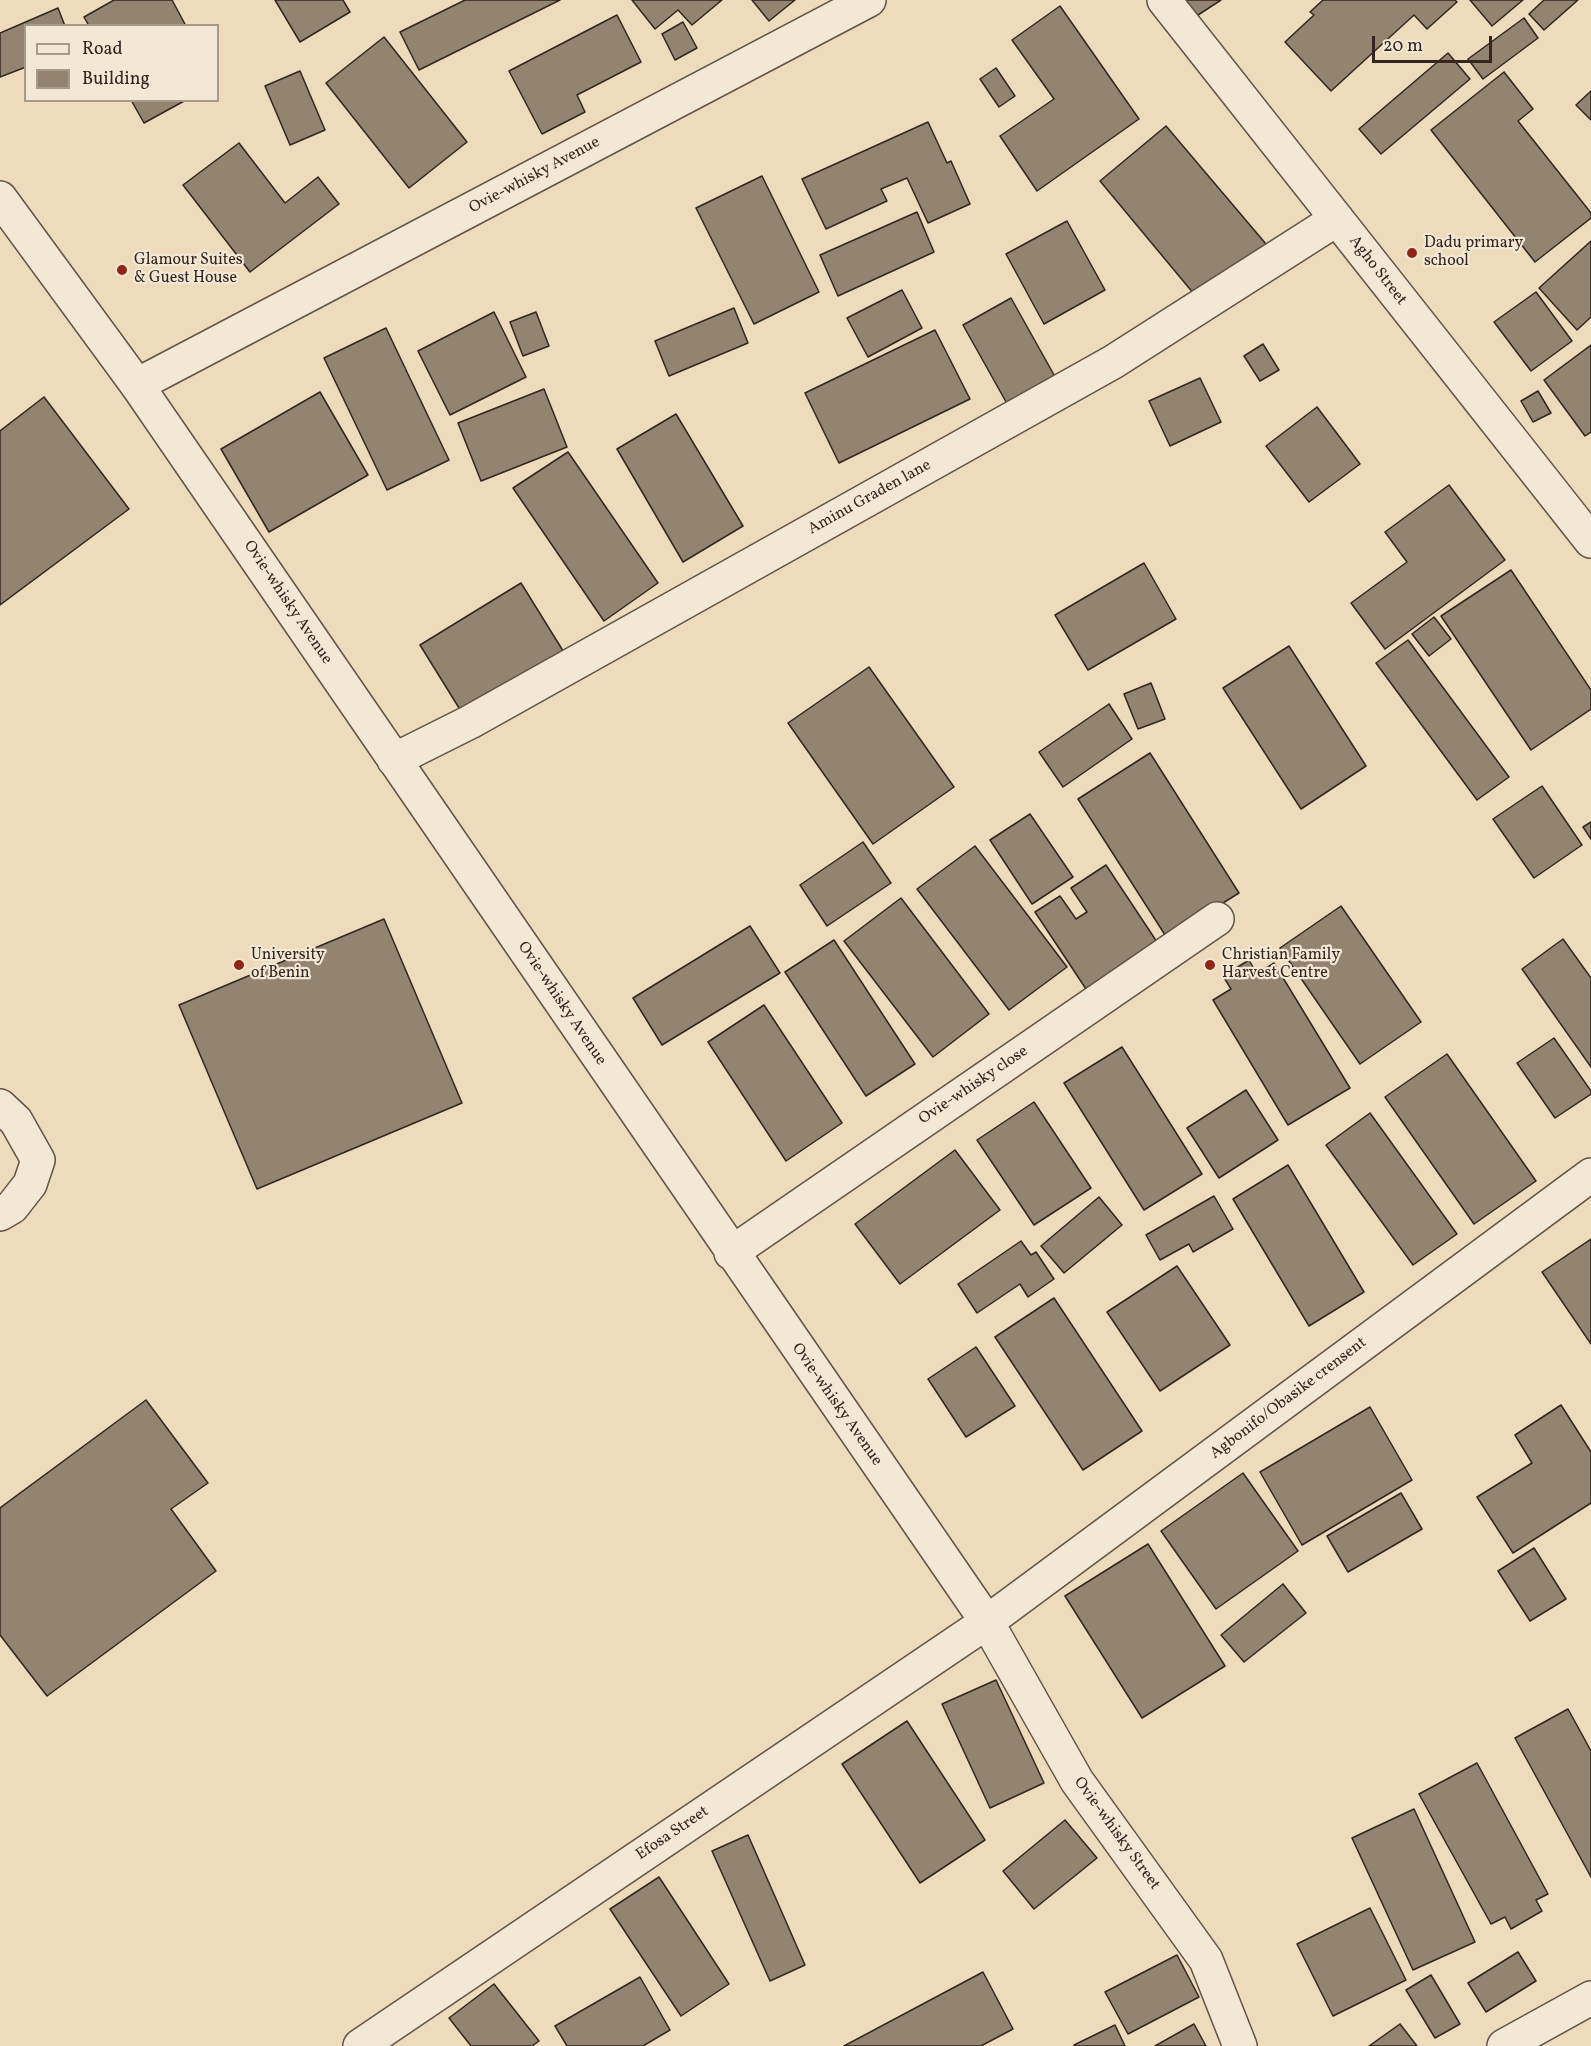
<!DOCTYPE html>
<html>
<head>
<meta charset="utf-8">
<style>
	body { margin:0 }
	#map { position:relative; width:1591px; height:2046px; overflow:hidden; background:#eddbbc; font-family:Vollkorn,serif }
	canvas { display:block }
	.legend { position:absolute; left:24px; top:24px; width:195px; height:78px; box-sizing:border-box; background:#f3e8d3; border:2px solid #a69a8b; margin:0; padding:8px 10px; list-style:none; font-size:18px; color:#32261e }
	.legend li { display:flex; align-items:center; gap:12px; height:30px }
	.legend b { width:30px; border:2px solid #a69a8b }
	.scale { position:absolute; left:1372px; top:36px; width:120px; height:27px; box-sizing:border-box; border:3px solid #32261e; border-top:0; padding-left:8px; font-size:18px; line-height:21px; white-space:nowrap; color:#32261e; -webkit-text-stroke:4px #f3e8d3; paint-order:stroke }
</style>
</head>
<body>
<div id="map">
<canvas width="1591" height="2046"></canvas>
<ul class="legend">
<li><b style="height:8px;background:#f3e8d3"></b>Road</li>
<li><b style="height:16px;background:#938470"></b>Building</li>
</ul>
<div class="scale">20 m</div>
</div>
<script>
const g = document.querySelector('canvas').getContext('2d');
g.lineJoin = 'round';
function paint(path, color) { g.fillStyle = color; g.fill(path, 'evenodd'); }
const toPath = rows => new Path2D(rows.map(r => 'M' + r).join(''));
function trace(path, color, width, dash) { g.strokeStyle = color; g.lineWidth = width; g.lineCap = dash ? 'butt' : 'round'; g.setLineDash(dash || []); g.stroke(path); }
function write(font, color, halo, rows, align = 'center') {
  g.font = font + ' Vollkorn,serif'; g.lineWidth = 4.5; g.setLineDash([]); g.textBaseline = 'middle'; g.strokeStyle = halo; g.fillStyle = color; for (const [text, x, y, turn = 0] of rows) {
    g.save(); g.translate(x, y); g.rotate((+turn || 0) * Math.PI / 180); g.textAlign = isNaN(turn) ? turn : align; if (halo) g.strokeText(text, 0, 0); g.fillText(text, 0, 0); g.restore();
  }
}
const building = toPath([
	[114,0,172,0,186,26,89,26,84,17,114,0],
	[275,0,343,0,350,12,300,42,275,0],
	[465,0,560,0,419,70,400,32,465,0],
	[632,0,722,0,692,25,678,10,655,29,632,0],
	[752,0,795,0,769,21,752,0],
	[1184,0,1221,0,1195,17,1184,0],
	[1323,0,1455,0,1457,2,1427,29,1414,15,1331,91,1285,42,1314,15,1310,12,1323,0],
	[1470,0,1523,0,1492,26,1470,0],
	[1544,0,1578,0,1544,30,1529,14,1544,0],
	[1060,6,1139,119,1037,191,1000,136,1054,99,1012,40,1060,6],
	[58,8,65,26,26,26,26,67,0,77,0,33,58,8],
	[617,15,641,62,577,95,585,112,542,134,509,71,617,15],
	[1524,18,1538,38,1483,79,1468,59,1524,18],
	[683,22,697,48,675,60,662,34,683,22],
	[384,37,467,142,409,188,326,83,384,37],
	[1448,53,1470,79,1381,154,1359,129,1448,53],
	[996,68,1015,96,999,107,980,79,996,68],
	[300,71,325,130,290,145,265,86,300,71],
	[1504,72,1533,109,1518,121,1591,213,1591,218,1535,262,1431,130,1504,72],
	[1591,91,1591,120,1576,105,1591,91],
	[131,100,186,100,144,123,131,100],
	[928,122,947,163,951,161,970,204,928,223,907,178,881,189,887,201,826,229,802,179,928,122],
	[1166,126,1266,244,1199,300,1100,181,1166,126],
	[239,143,285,203,318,177,339,204,250,272,183,185,239,143],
	[762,176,819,292,754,324,696,208,762,176],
	[917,212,934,252,838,296,820,255,917,212],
	[1067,221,1105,290,1044,324,1006,254,1067,221],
	[1591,241,1591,317,1577,330,1539,288,1591,241],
	[902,290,922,328,868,357,847,318,902,290],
	[1536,292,1572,341,1531,371,1494,322,1536,292],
	[1011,298,1058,382,1010,409,963,325,1011,298],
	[734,308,748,343,669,376,655,341,734,308],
	[494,312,526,377,450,415,418,351,494,312],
	[536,312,549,346,523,356,510,322,536,312],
	[386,328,449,460,387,490,324,358,386,328],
	[935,330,970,399,839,463,805,393,935,330],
	[1263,344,1279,370,1260,381,1244,356,1263,344],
	[1591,345,1591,432,1585,436,1544,380,1591,345],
	[1200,378,1221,422,1170,446,1149,401,1200,378],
	[544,389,567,447,481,481,458,423,544,389],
	[1538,391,1551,413,1533,422,1521,401,1538,391],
	[320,392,368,475,269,532,221,449,320,392],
	[44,397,129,509,0,605,0,431,44,397],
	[1317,407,1360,464,1309,502,1266,446,1317,407],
	[676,414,743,526,683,562,617,449,676,414],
	[568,452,658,583,604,621,513,488,568,452],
	[1449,485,1505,560,1385,649,1351,603,1407,562,1385,532,1449,485],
	[1144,563,1176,619,1088,670,1055,615,1144,563],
	[1511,570,1591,690,1591,709,1531,750,1441,616,1511,570],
	[521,583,565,654,464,716,420,645,521,583],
	[1434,617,1451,639,1429,656,1412,634,1434,617],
	[1408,640,1509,777,1477,800,1376,663,1408,640],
	[1289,646,1366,766,1301,809,1223,688,1289,646],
	[869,667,954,787,873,844,788,723,869,667],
	[1151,683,1165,719,1138,729,1124,694,1151,683],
	[1109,704,1132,739,1063,787,1039,752,1109,704],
	[1150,753,1239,893,1167,938,1078,799,1150,753],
	[1542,786,1582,845,1534,878,1493,819,1542,786],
	[1030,814,1073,877,1032,904,990,840,1030,814],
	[1591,822,1591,839,1583,827,1591,822],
	[863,842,891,883,827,926,800,885,863,842],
	[975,846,1067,967,1009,1010,917,889,975,846],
	[1106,865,1159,945,1088,992,1035,912,1060,896,1076,919,1087,912,1071,888,1106,865],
	[901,898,989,1014,933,1057,844,941,901,898],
	[1341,906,1421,1022,1360,1064,1280,948,1341,906],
	[384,919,462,1103,257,1189,179,1005,384,919],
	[750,926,780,973,662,1045,633,998,750,926],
	[1563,939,1591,978,1591,1067,1522,969,1563,939],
	[834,940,915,1064,866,1096,785,972,834,940],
	[1249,960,1257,974,1274,963,1350,1088,1288,1125,1213,1000,1231,989,1223,976,1249,960],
	[764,1005,842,1123,786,1161,708,1042,764,1005],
	[1554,1038,1591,1091,1591,1094,1555,1118,1517,1063,1554,1038],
	[1122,1047,1202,1174,1144,1210,1064,1083,1122,1047],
	[1447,1054,1536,1181,1474,1224,1385,1097,1447,1054],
	[1246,1090,1278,1140,1219,1178,1187,1128,1246,1090],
	[1034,1102,1091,1188,1034,1225,977,1140,1034,1102],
	[1370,1113,1457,1234,1413,1265,1326,1145,1370,1113],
	[955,1150,1000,1210,900,1284,855,1224,955,1150],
	[1288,1165,1364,1292,1309,1326,1233,1199,1288,1165],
	[1214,1196,1233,1229,1193,1252,1189,1244,1160,1260,1146,1235,1214,1196],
	[1099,1197,1122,1225,1064,1273,1041,1246,1099,1197],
	[1591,1239,1591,1344,1542,1272,1591,1239],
	[1021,1241,1031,1255,1036,1252,1054,1279,1028,1297,1020,1284,977,1313,958,1284,1021,1241],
	[1177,1266,1230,1345,1160,1391,1107,1312,1177,1266],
	[1054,1298,1142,1431,1083,1470,995,1337,1054,1298],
	[976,1347,1015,1406,966,1437,928,1379,976,1347],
	[146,1400,208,1483,171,1509,216,1571,47,1696,0,1635,0,1508,146,1400],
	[1561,1405,1591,1452,1591,1503,1513,1553,1477,1497,1532,1463,1515,1435,1561,1405],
	[1370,1407,1412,1480,1302,1545,1260,1472,1370,1407],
	[1243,1473,1298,1551,1216,1609,1161,1531,1243,1473],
	[1401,1493,1422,1529,1348,1572,1327,1536,1401,1493],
	[1148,1544,1225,1666,1142,1718,1065,1596,1148,1544],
	[1534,1548,1566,1599,1530,1621,1498,1571,1534,1548],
	[1283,1584,1306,1613,1244,1662,1221,1635,1283,1584],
	[996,1680,1044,1783,990,1808,942,1704,996,1680],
	[1568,1709,1591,1751,1591,1877,1515,1738,1568,1709],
	[907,1721,985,1840,920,1883,842,1764,907,1721],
	[1477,1763,1548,1894,1536,1900,1542,1911,1511,1929,1505,1917,1491,1924,1419,1794,1477,1763],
	[1414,1809,1475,1942,1413,1970,1352,1838,1414,1809],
	[1065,1820,1097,1858,1034,1909,1003,1871,1065,1820],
	[748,1835,805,1965,770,1981,712,1851,748,1835],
	[659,1877,729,1984,681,2016,610,1909,659,1877],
	[1370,1908,1406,1980,1333,2016,1297,1944,1370,1908],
	[1518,1952,1536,1981,1486,2012,1468,1983,1518,1952],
	[1177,1955,1199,1997,1128,2034,1105,1992,1177,1955],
	[983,1972,1013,2029,981,2046,844,2046,983,1972],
	[1431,1975,1460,2024,1435,2038,1406,1990,1431,1975],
	[640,1977,670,2030,643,2046,567,2046,555,2026,640,1977],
	[494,1984,539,2041,532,2046,471,2046,449,2018,494,1984],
	[1194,2024,1206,2046,1155,2046,1194,2024],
	[1400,2024,1417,2046,1369,2046,1400,2024],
	[1115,2025,1125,2046,1075,2046,1074,2045,1115,2025]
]);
paint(building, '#938470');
trace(building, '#32261e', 1.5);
const minor = toPath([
	[1164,0,1591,541],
	[0,198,137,385,869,0],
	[137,385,987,1622,1077,1781,1206,1960,1240,2046],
	[394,760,470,722,1113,362,1337,219],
	[0,1106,16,1121,38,1160,30,1184,12,1207,0,1214],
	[731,1253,1217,919],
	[360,2046,987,1622,1591,1175],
	[1504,2046,1591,1998]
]);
trace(minor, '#615346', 36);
trace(minor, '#f3e8d3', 33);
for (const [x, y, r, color] of [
	[1412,253,6,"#8f2418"],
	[122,270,6,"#8f2418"],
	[239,965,6,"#8f2418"],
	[1210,965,6,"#8f2418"]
]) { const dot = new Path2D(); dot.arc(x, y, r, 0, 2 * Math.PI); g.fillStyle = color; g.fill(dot); trace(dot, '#f3e8d3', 2); }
write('16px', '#32261e', '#f3e8d3', [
	["Ovie-whisky Avenue",535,176,-28],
	["Agho Street",1377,271,52],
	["Aminu Graden lane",870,498,-29],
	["Ovie-whisky Avenue",287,603,56],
	["Ovie-whisky Avenue",561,1004,56],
	["Ovie-whisky close",974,1086,-34],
	["Agbonifo/Obasike crensent",1289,1399,-37],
	["Ovie-whisky Avenue",836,1405,55],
	["Efosa Street",673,1834,-34],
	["Ovie-whisky Street",1116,1834,54]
]);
write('16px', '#32261e', '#f3e8d3', [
	["Dadu primary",1424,244],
	["school",1424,262],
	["Glamour Suites",134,261],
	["& Guest House",134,279],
	["University",251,956],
	["of Benin",251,974],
	["Christian Family",1222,956],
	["Harvest Centre",1222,974]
], 'left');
</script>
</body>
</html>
